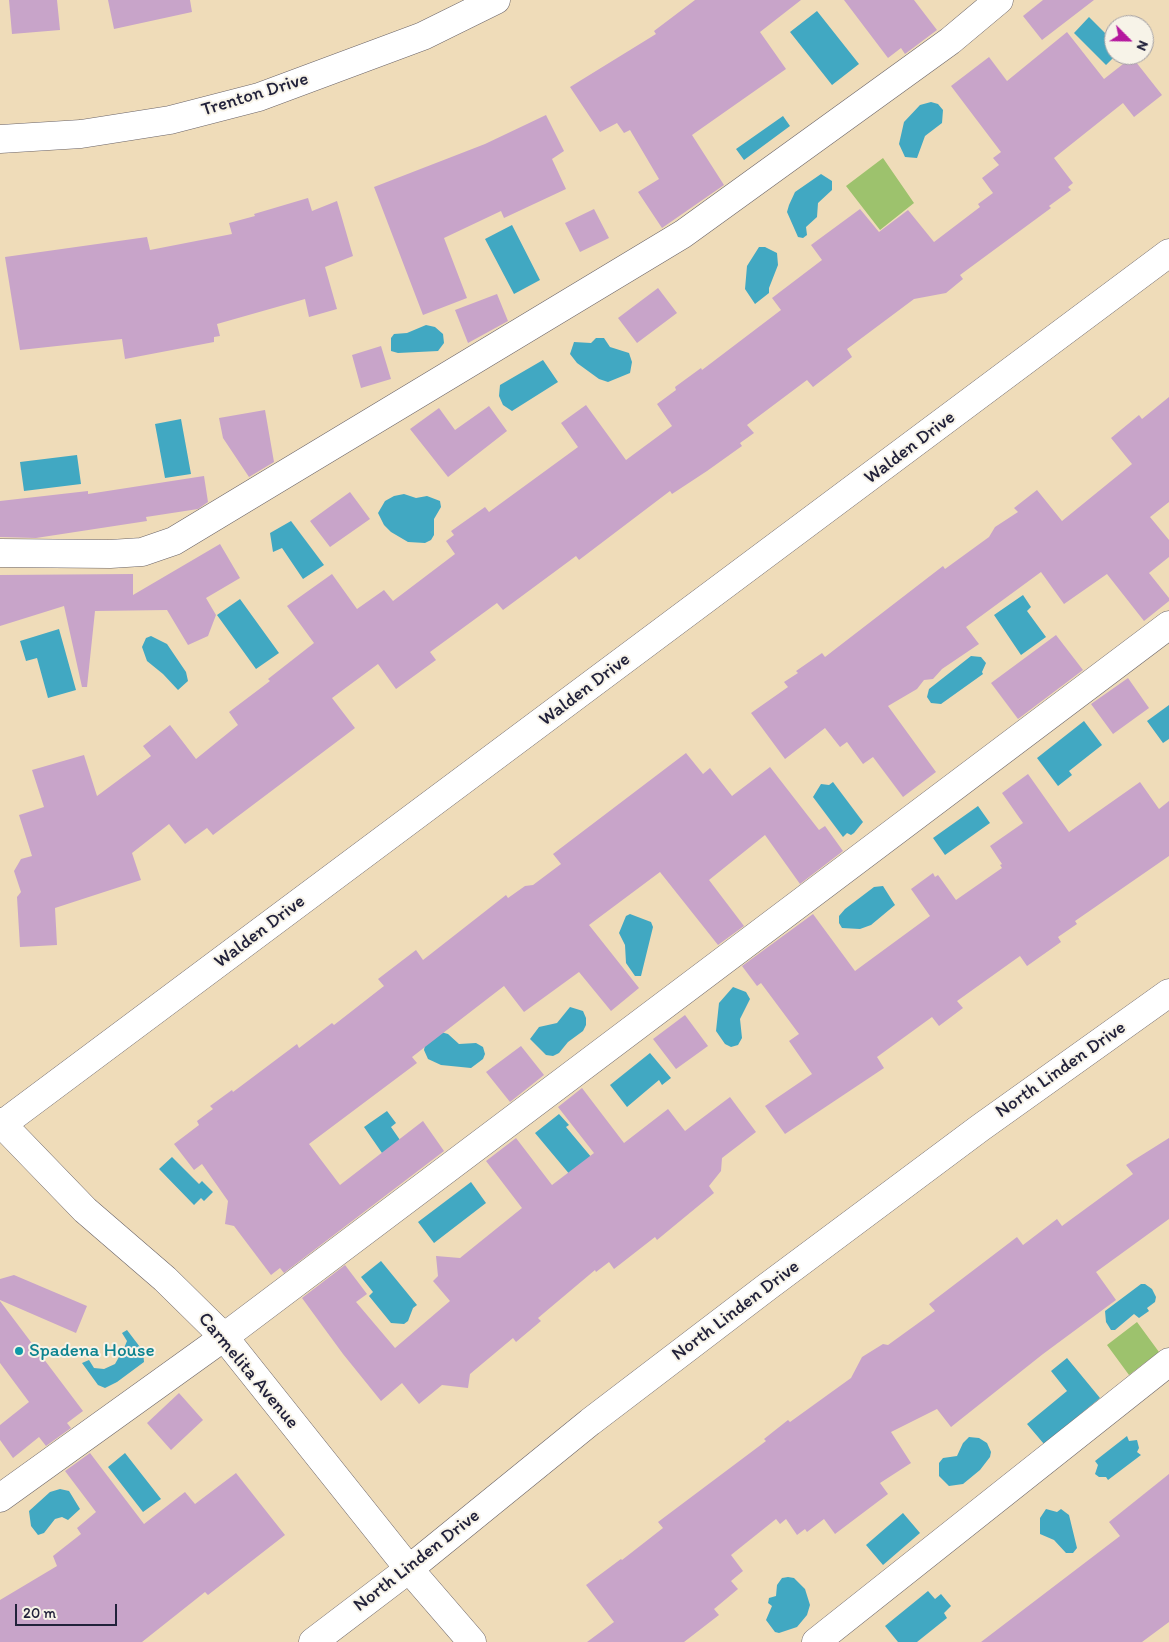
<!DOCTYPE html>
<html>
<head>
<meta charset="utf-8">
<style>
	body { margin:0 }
	#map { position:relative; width:1169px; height:1642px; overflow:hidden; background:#efdcb9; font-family:Itim,sans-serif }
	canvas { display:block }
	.north { position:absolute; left:1104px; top:15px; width:50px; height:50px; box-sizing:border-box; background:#f7f3e8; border:1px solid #a29fa3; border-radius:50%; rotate:113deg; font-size:14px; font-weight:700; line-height:20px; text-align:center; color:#22223b }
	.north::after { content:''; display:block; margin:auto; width:18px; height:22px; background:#b5179e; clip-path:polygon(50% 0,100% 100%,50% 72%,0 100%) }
	.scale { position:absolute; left:15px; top:1604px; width:102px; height:22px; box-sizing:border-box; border:2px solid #22223b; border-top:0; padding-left:6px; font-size:15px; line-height:18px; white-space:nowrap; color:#22223b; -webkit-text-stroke:4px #f7f3e8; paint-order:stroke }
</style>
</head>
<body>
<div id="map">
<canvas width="1169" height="1642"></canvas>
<div class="north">N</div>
<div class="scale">20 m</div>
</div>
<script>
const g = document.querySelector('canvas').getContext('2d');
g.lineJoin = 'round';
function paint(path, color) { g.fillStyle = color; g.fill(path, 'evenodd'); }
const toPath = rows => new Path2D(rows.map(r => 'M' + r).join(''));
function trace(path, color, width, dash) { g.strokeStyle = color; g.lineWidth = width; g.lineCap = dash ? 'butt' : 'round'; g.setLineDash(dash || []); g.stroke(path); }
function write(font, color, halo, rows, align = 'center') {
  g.font = font + ' Itim,sans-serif'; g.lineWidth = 4; g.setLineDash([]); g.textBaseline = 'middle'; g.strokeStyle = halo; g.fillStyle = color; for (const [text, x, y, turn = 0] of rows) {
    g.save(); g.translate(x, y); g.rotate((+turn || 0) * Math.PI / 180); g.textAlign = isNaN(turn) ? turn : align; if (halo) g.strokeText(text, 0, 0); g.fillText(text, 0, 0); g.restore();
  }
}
paint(toPath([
	[883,158,914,203,880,230,846,186],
	[1137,1322,1159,1352,1129,1375,1107,1345]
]), '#9dc26d');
paint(toPath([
	[817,11,859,64,832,85,790,32],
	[1089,17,1114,42,1116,55,1106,65,1074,33],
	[931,102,938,104,943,110,942,123,925,136,917,158,905,157,899,144,904,122,920,105],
	[783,116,790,126,744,160,736,149],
	[821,174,832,181,832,190,818,203,817,217,806,227,807,235,803,238,798,237,787,212,789,205,795,192],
	[512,225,540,280,514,294,485,239],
	[759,247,765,247,777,253,778,265,769,288,769,293,755,304,745,289,747,266],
	[426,325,435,327,443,334,444,343,438,351,398,353,391,351,391,338,394,334,407,333],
	[596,338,604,338,610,347,629,353,632,362,630,373,608,382,599,379,577,363,570,354,574,342,591,343],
	[543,360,558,382,512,411,503,405,499,396,500,385],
	[181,419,191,474,165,478,155,424],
	[77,455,81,484,24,491,20,462],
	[404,494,416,498,427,496,440,501,441,507,434,519,434,535,431,540,425,543,408,542,391,532,384,525,378,513,385,501,394,496],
	[291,521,324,565,303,579,282,548,273,552,270,533],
	[1023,595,1031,607,1027,611,1046,637,1021,655,994,615],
	[240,599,279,653,256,669,217,615],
	[59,629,76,690,48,698,37,658,26,661,20,641],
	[151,636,167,644,186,672,188,681,178,690,163,674,147,661,142,647,146,638],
	[971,656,981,657,986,663,982,672,983,674,941,704,931,703,927,697,929,689],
	[1169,705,1169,739,1163,743,1147,721],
	[1084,721,1102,745,1069,771,1072,775,1058,786,1037,758],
	[833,782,863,822,854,833,851,835,847,833,843,837,813,797,821,784,829,785],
	[978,806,990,823,945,855,933,838],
	[883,886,895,905,871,925,860,929,842,928,839,923,839,916,845,909,874,887],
	[630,914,651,922,653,927,641,976,635,976,626,963,625,945,619,933,626,916],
	[733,987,746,992,750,999,740,1019,742,1038,738,1045,731,1047,725,1044,716,1031,719,1003],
	[570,1007,583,1011,586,1018,586,1025,583,1031,568,1042,559,1053,553,1056,546,1055,530,1039,539,1027,557,1023],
	[441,1032,448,1034,459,1044,476,1043,483,1047,485,1054,483,1059,471,1068,441,1065,428,1059,424,1050,426,1041],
	[650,1053,671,1078,662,1085,659,1080,627,1107,610,1085],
	[387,1111,396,1123,391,1127,409,1153,391,1166,364,1127],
	[559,1114,569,1125,566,1127,592,1158,571,1176,535,1133],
	[172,1157,199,1184,202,1181,213,1192,204,1201,201,1198,194,1205,159,1169],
	[471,1182,486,1203,434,1243,418,1222],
	[381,1261,417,1305,413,1308,408,1321,404,1324,391,1323,369,1296,373,1292,361,1277],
	[1141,1284,1145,1284,1152,1289,1156,1297,1155,1302,1147,1308,1149,1311,1139,1318,1134,1314,1115,1330,1111,1330,1106,1322,1105,1311],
	[127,1330,143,1351,144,1362,117,1382,105,1388,98,1385,82,1363,89,1360,94,1368,104,1369,115,1364,124,1348,127,1341,122,1333],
	[1067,1358,1100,1398,1044,1444,1027,1424,1067,1391,1051,1371],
	[1127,1436,1129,1441,1137,1440,1139,1448,1137,1452,1141,1455,1108,1480,1106,1477,1099,1477,1095,1474,1098,1465,1095,1461],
	[969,1437,979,1438,987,1443,991,1452,990,1457,980,1470,963,1484,949,1486,939,1476,939,1463,943,1458,957,1456,963,1443],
	[125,1453,161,1499,143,1512,108,1467],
	[60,1489,69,1491,80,1509,68,1520,62,1517,55,1519,44,1533,38,1535,31,1526,29,1511,50,1492],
	[1046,1509,1057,1512,1061,1509,1069,1515,1077,1548,1073,1553,1066,1553,1054,1540,1040,1534,1040,1518],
	[903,1513,920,1533,883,1565,866,1545],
	[788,1577,794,1578,805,1589,810,1605,807,1615,797,1627,779,1633,775,1632,766,1620,772,1606,768,1603,769,1598,776,1596,777,1585,782,1578],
	[928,1591,935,1599,941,1594,951,1606,944,1613,947,1618,917,1642,898,1642,885,1626]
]), '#41a8c2');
paint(toPath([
	[9,0,57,0,60,30,12,34],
	[108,0,190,0,192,12,114,29],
	[695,0,801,0,760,32,786,69,692,135,724,185,662,228,638,192,659,179,630,130,624,133,617,123,600,132,570,87,656,34,654,31],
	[844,0,914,0,937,30,905,54,901,48,888,58],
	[1043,0,1094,0,1042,40,1023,16],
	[1067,32,1104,79,1132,57,1162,95,1134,117,1123,103,1054,158,1073,183,1068,187,1071,190,1049,206,1051,208,960,275,963,279,946,293,914,299,847,349,852,357,813,387,807,380,747,425,754,433,740,443,742,446,707,471,672,494,670,491,579,560,576,556,503,610,497,603,430,652,436,660,396,689,378,664,332,698,355,728,213,835,207,828,185,844,169,824,132,853,141,880,55,908,57,945,20,947,17,897,21,892,14,871,21,859,32,856,19,815,44,807,32,770,84,755,97,796,151,756,143,746,170,725,196,759,238,725,229,712,270,681,268,679,314,643,287,606,332,574,357,609,384,590,393,601,455,554,446,541,454,535,451,531,485,507,489,512,578,447,561,423,586,405,626,460,672,426,657,404,676,390,675,387,701,368,702,370,781,310,772,298,822,260,811,245,860,209,879,232,908,210,934,242,980,207,978,204,993,193,982,178,999,165,993,158,1001,152,951,86,989,57,1007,81],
	[546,115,564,151,552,159,566,189,504,218,501,211,444,238,467,298,423,315,374,187,485,144],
	[308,198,312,211,337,201,353,256,325,267,337,309,309,317,305,299,217,324,220,336,214,337,214,342,125,359,122,339,20,350,5,257,147,237,150,250,232,234,229,223,255,216,254,214],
	[594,209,609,238,580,252,565,223],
	[658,288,677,313,637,343,618,318],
	[497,294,508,321,468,343,455,310],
	[381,346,391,379,361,388,352,355],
	[1169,397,1169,502,1150,517,1169,540,1169,557,1149,573,1169,598,1169,601,1144,621,1107,574,1064,604,1041,572,966,627,979,644,942,669,933,679,924,680,917,689,888,706,936,772,903,797,873,757,863,764,847,742,840,747,825,728,785,759,751,713,788,687,784,682,798,673,796,671,822,653,825,657,943,566,945,569,989,537,995,527,1018,512,1014,508,1037,490,1062,521,1132,464,1111,438,1139,415,1142,419],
	[489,406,507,431,448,477,410,429,439,408,455,430],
	[265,410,274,462,249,477,223,438,219,418],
	[204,476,208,502,198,509,146,517,147,521,36,538,0,537,0,501,88,491,88,494],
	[350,492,370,519,330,547,310,521],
	[220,544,240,578,206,598,216,615,208,636,188,645,167,610,95,611,87,687,82,687,64,606,0,626,0,575,133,574,133,595],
	[1056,635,1083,670,1018,719,991,683],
	[1128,678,1149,708,1113,734,1091,704],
	[686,753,703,774,710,768,732,796,770,767,819,830,825,826,843,851,800,884,765,835,709,880,744,926,718,945,660,872,589,925,639,988,611,1011,579,972,524,1012,504,986,412,1057,417,1063,309,1144,340,1185,423,1121,444,1151,284,1273,280,1268,271,1275,234,1226,225,1224,228,1201,202,1164,194,1170,174,1144,199,1125,197,1121,213,1109,210,1106,232,1090,233,1092,297,1044,299,1048,332,1023,334,1025,384,986,378,979,416,950,423,960,506,895,508,898,525,886,533,885,561,864,553,854],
	[1028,774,1069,832,1140,782,1159,809,1169,801,1169,856,1075,921,1077,924,1058,937,1061,942,1027,966,1020,956,957,1001,963,1008,939,1026,932,1017,877,1057,884,1068,785,1134,765,1106,812,1074,789,1041,799,1034,761,983,757,986,742,966,813,914,855,971,930,916,911,889,933,873,935,877,938,875,956,900,1002,868,1000,865,1002,864,990,846,1023,823,1002,793],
	[685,1015,708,1046,676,1069,653,1039],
	[521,1046,544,1075,510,1102,486,1072],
	[582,1088,624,1143,668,1109,685,1131,730,1097,756,1132,722,1158,721,1171,709,1186,714,1193,657,1240,655,1237,614,1269,609,1262,596,1272,595,1270,538,1318,541,1321,516,1342,513,1338,470,1374,468,1388,442,1385,419,1404,402,1383,381,1401,343,1354,302,1298,345,1265,367,1294,356,1302,395,1348,450,1301,433,1281,438,1276,436,1256,460,1258,522,1208,486,1161,516,1138,552,1185,594,1153,558,1107],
	[1169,1138,1169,1219,1096,1272,1116,1300,1043,1354,951,1427,937,1409,891,1432,911,1463,880,1483,888,1494,835,1534,824,1519,807,1532,805,1529,797,1535,786,1519,780,1524,776,1519,731,1555,743,1571,731,1581,738,1589,714,1609,719,1615,684,1642,587,1642,614,1622,586,1585,621,1559,622,1560,663,1528,658,1522,766,1441,764,1439,788,1420,790,1422,851,1378,862,1357,883,1344,888,1345,935,1311,929,1304,1017,1237,1023,1245,1057,1219,1062,1226,1133,1174,1126,1165],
	[14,1275,87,1306,76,1333,0,1300,0,1279],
	[0,1301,83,1411,67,1423,71,1428,46,1446,39,1437,13,1458,0,1440,0,1425,29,1402,0,1363],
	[179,1393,203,1420,171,1450,147,1423],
	[90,1453,144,1524,185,1492,195,1504,236,1473,285,1535,208,1595,205,1592,142,1642,0,1642,0,1600,57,1566,53,1556,81,1534,77,1528,96,1512,65,1471],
	[1169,1474,1169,1622,1142,1642,981,1642,1120,1536,1109,1522]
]), '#c8a4c9');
const minor = toPath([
	[0,139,81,134,170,120,259,97,423,36,496,0],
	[0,553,110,554,142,552,174,541,683,234,950,41,999,0],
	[0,1122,85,1210,165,1279,224,1337,409,1569,472,1642],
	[0,1126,1169,253],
	[0,1498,224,1337,1169,625],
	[313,1642,409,1569,590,1422,767,1287,980,1128,1169,993],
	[816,1642,1169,1362]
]);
trace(minor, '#6a6367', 29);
trace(minor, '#fff', 28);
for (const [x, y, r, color] of [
	[19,1351,5,"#0f9aa8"]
]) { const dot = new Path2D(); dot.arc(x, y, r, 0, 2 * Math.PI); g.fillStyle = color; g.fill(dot); trace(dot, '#f7f3e8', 2); }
write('19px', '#22223b', '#f7f3e8', [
	["Trenton Drive",255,95,-17],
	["Walden Drive",910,448,-37],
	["Walden Drive",585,690,-37],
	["Walden Drive",260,932,-37],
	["North Linden Drive",1061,1070,-35],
	["North Linden Drive",736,1311,-37],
	["Carmelita Avenue",248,1371,50],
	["North Linden Drive",417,1561,-38]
]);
write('19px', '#0d838f', '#f7f3e8', [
	["Spadena House",29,1351]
], 'left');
</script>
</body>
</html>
